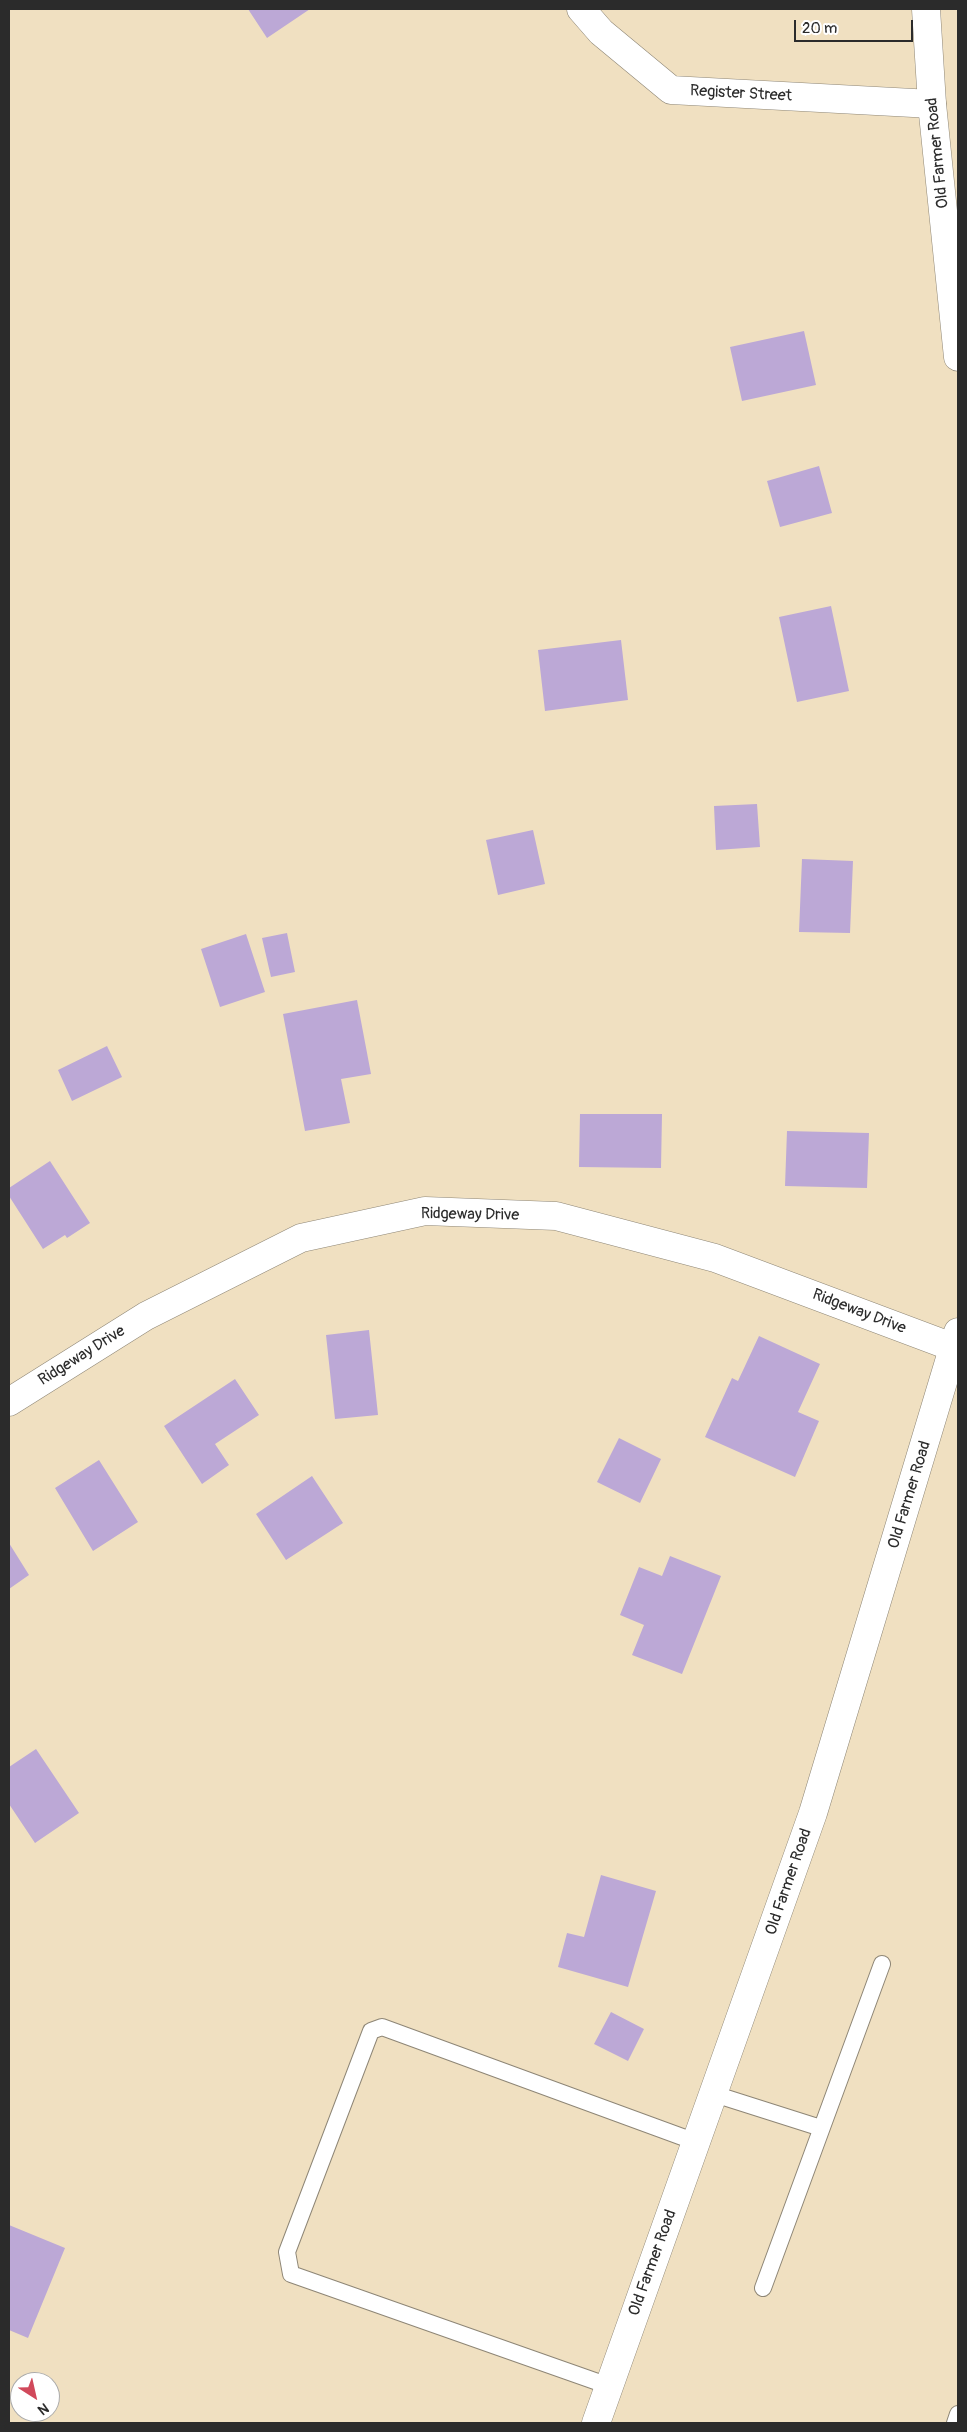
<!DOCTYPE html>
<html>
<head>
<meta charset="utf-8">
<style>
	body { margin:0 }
	#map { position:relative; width:967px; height:2432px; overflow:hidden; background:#f0e0c1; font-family:Pangolin,sans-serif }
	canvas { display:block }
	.frame { position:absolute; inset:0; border:10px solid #2b2b2b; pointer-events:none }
	.north { position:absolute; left:10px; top:2372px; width:50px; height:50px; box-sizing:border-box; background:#fff; border:1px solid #aaa; border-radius:50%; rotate:145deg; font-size:14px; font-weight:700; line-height:20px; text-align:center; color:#2b2b2b }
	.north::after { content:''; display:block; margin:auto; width:18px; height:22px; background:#d1495b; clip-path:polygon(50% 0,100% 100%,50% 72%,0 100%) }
	.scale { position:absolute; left:794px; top:20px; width:119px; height:22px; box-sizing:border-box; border:2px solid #2b2b2b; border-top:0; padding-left:6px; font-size:15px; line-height:18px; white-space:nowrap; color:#2b2b2b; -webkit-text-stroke:4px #fff; paint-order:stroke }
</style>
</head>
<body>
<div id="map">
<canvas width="967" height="2432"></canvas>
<div class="frame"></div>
<div class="north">N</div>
<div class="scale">20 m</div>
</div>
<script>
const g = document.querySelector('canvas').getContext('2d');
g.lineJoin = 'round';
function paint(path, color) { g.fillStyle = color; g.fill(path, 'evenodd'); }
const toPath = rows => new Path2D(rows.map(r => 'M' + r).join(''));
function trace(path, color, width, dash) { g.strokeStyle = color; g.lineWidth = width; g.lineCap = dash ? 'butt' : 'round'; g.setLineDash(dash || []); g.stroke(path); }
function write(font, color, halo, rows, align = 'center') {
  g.font = font + ' Pangolin,sans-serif'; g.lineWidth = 4; g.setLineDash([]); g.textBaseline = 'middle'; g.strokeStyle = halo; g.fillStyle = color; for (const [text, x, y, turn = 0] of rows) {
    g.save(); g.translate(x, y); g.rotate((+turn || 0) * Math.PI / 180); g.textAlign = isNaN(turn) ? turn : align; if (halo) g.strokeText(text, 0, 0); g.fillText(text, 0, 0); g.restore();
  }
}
paint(toPath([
	[248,9,310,9,267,38],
	[804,331,816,385,742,401,730,347],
	[819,466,832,513,780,527,767,481],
	[831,606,849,691,797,702,779,617],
	[621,640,628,700,545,711,538,650],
	[757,804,760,847,716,850,714,806],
	[533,830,545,884,498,895,486,840],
	[802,859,853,861,850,933,799,932],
	[287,933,295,972,271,977,262,938],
	[246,934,265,992,220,1007,201,949],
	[357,1000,371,1074,341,1079,350,1123,305,1131,283,1014],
	[107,1046,122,1077,72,1101,58,1070],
	[580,1114,662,1114,661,1168,579,1167],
	[787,1131,869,1133,867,1188,785,1186],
	[50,1161,90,1223,67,1238,65,1235,43,1249,9,1196,9,1188],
	[369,1330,378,1415,335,1419,326,1335],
	[759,1336,820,1364,798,1412,819,1421,795,1477,705,1437,732,1378,738,1381],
	[235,1379,259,1415,215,1444,229,1465,202,1484,164,1426],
	[619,1438,661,1459,640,1503,597,1482],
	[99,1460,138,1522,93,1551,55,1488],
	[312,1476,343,1523,286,1560,256,1514],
	[9,1543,29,1575,9,1589],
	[670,1556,721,1576,682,1674,632,1655,644,1625,620,1615,639,1567,662,1576],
	[36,1749,79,1813,35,1843,9,1804,9,1767],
	[601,1875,656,1891,628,1987,558,1967,567,1933,584,1937],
	[611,2012,644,2029,628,2061,594,2044],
	[9,2225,65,2248,28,2338,9,2330]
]), '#bca8d6');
const service = toPath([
	[714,2094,821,2128],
	[763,2288,882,1964],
	[609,2386,291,2274,287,2252,371,2031,382,2027,696,2142],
	[955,2423,958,2414]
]);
const minor = toPath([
	[581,9,601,32,671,90,932,104],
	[9,1402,146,1316,301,1238,425,1211,556,1216,715,1258,955,1348]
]);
const tertiary = toPath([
	[926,9,932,104,958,357],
	[596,2423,813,1813,958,1332]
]);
trace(service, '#8e8676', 18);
trace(minor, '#8e8676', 29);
trace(tertiary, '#8e8676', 29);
trace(service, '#fff', 16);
trace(minor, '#fff', 28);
trace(tertiary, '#fff', 28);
write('16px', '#2b2b2b', '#fff', [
	["Register Street",741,94,3],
	["Old Farmer Road",938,153,-96],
	["Ridgeway Drive",470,1215,1],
	["Ridgeway Drive",859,1312,21],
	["Ridgeway Drive",82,1356,-32],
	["Old Farmer Road",910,1495,-73],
	["Old Farmer Road",789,1882,-71],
	["Old Farmer Road",653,2263,-70]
]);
</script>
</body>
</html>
